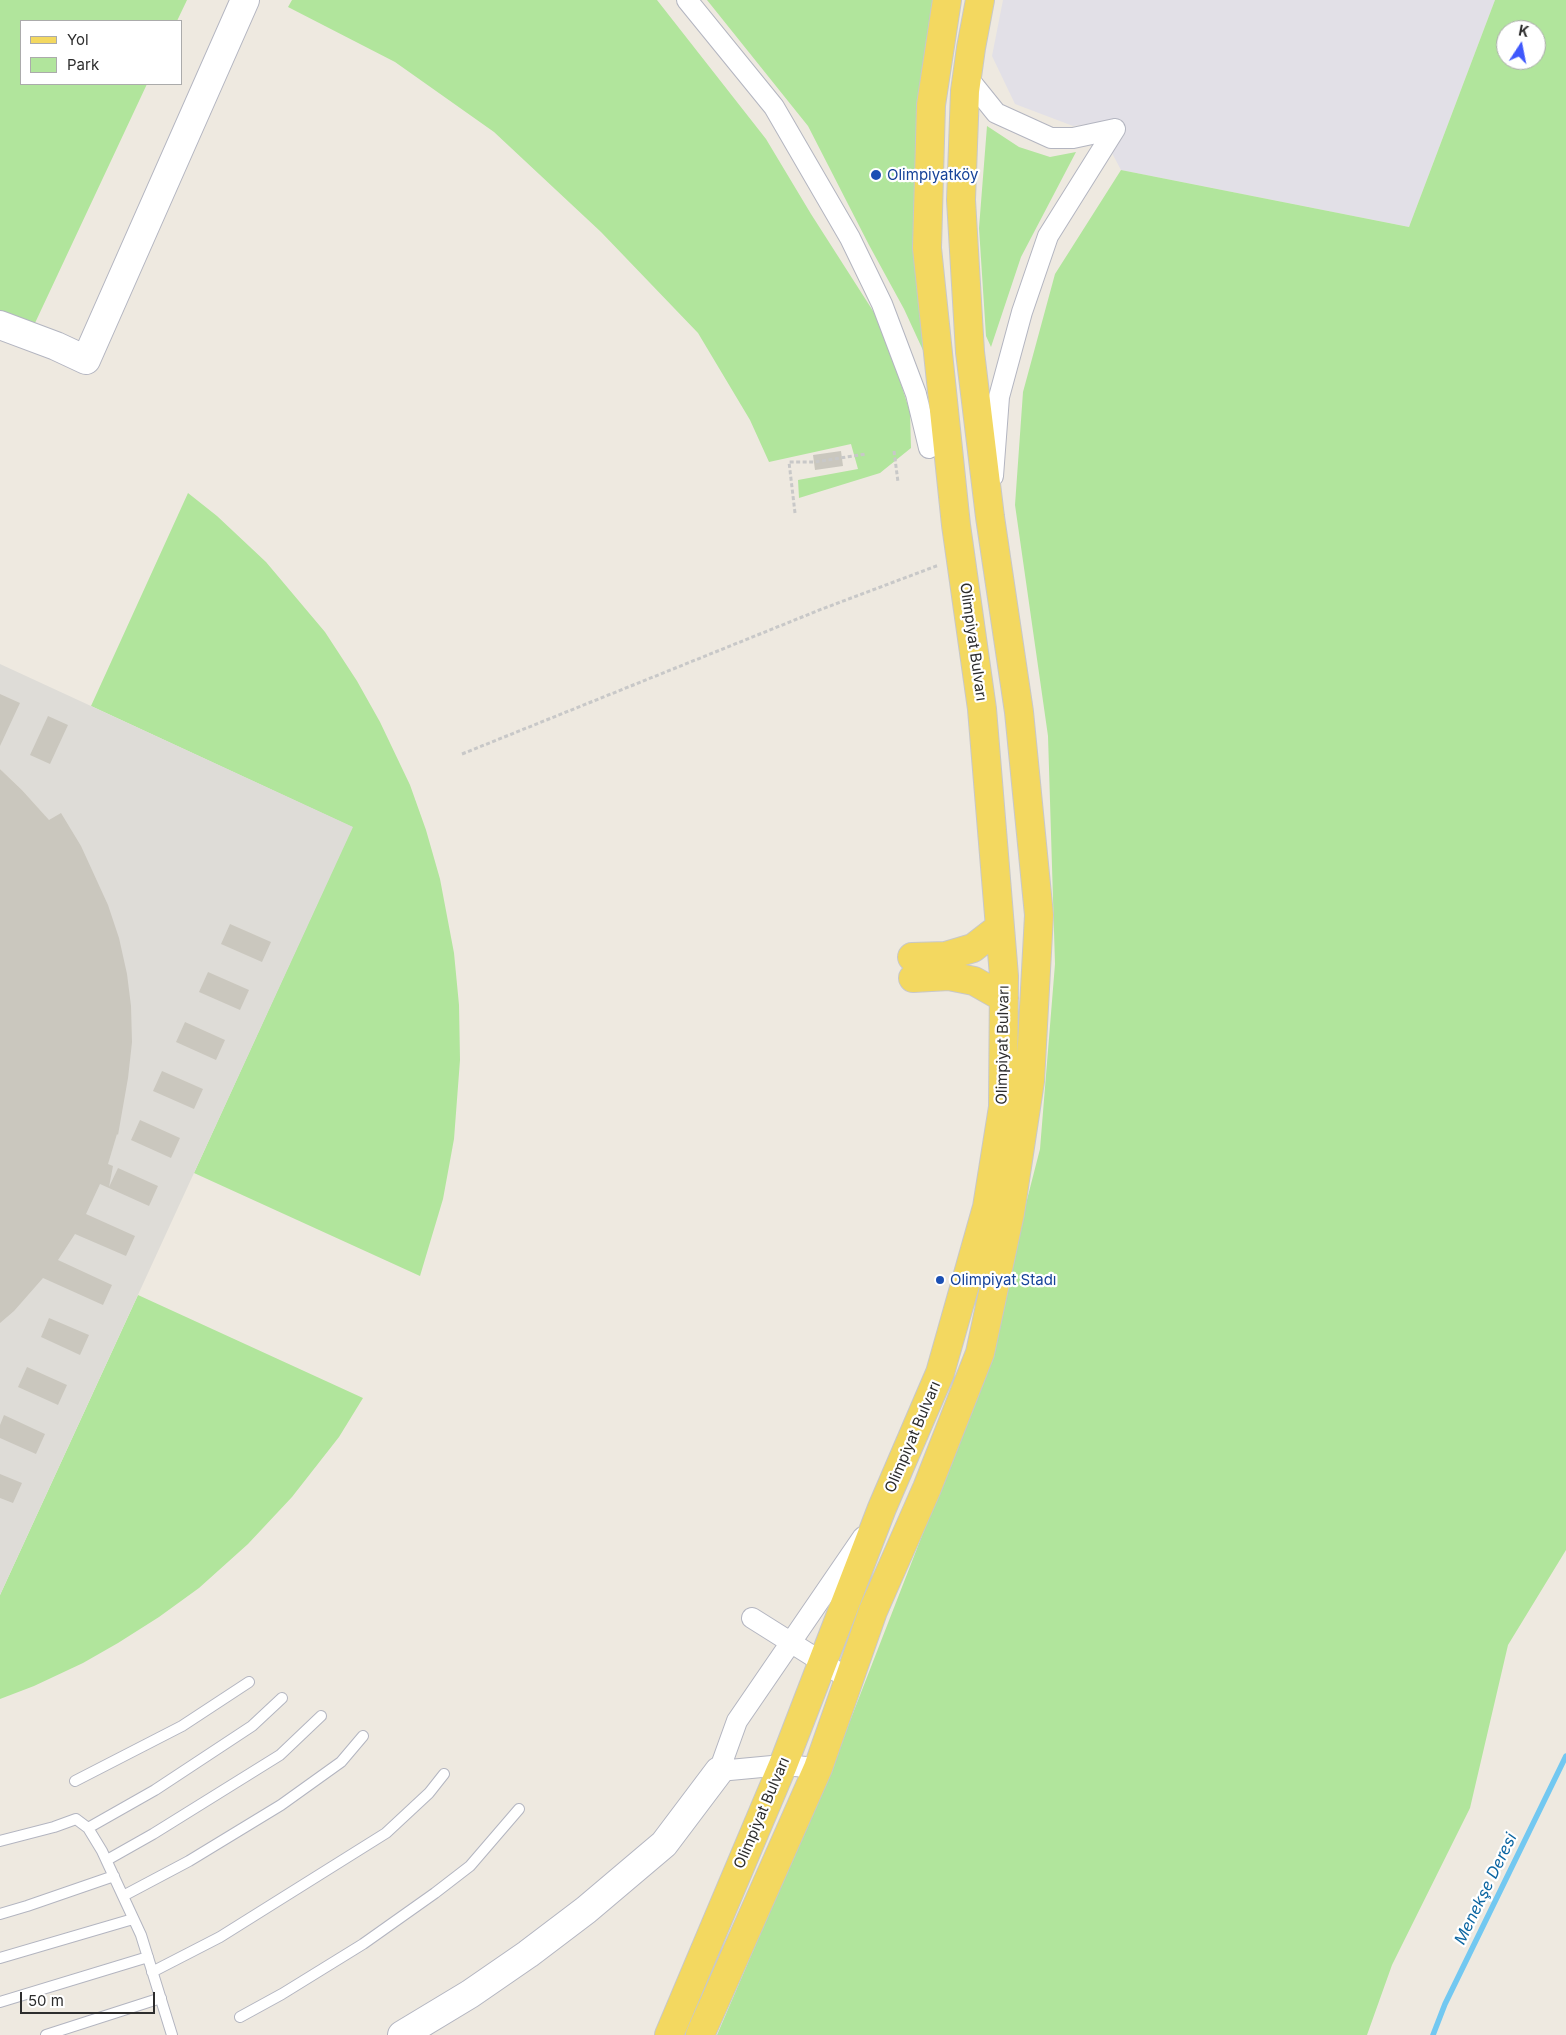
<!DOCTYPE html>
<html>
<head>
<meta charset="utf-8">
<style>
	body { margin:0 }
	#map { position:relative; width:1566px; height:2035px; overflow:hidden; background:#eee9e0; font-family:Inter,sans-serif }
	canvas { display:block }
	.legend { position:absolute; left:20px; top:20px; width:162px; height:65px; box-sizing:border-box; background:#fff; border:1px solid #ababab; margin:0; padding:6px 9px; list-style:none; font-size:15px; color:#2d2d2d }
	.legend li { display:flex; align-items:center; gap:10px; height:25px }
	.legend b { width:25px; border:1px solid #ababab }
	.north { position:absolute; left:1496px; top:20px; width:50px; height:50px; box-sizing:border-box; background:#fff; border:1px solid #ababab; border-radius:50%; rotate:11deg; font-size:14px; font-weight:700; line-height:20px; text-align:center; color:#2d2d2d }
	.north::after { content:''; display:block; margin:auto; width:18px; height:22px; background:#3f58fc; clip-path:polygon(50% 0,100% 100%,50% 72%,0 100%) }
	.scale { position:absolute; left:20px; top:1992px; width:135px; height:22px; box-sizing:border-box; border:2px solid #2d2d2d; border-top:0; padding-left:6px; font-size:15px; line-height:18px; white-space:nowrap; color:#2d2d2d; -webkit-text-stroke:4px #fff; paint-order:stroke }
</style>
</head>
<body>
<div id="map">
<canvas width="1566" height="2035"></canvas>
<ul class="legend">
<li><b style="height:6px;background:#f3d860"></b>Yol</li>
<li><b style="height:14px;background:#b1e59c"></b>Park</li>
</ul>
<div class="north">K</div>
<div class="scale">50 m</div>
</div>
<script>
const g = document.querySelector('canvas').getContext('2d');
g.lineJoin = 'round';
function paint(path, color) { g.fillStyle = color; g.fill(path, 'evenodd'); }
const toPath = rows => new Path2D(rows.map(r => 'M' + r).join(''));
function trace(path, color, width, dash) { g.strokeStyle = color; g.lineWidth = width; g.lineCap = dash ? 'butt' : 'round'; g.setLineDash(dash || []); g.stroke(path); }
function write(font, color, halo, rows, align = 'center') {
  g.font = font + ' Inter,sans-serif'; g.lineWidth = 4.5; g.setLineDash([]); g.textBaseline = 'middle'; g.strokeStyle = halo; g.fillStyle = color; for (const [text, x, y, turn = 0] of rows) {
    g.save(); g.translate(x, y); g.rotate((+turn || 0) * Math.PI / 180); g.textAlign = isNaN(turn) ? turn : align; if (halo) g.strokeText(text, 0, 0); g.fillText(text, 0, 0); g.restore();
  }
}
paint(toPath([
	[1003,0,1495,0,1409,227,1121,170,1096,123,1073,126,1015,104,992,56]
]), '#e2e0e7');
paint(toPath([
	[0,0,187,0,177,21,21,21,21,84,147,84,35,323,0,314],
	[292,0,657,0,766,139,811,214,882,325,910,412,911,448,880,473,799,498,798,480,858,469,851,444,769,462,750,420,698,333,601,232,494,132,395,62,288,7],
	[707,0,935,0,927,359,904,309,869,245,808,126],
	[1495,0,1566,0,1566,1550,1508,1645,1470,1808,1392,1965,1367,2035,717,2035,834,1762,958,1443,1002,1297,1040,1149,1055,964,1048,736,1015,505,1023,392,1055,274,1121,170,1409,227],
	[1506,30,1536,30,1536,60,1506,60],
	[987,126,1019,147,1050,157,1076,152,1021,257,991,347,986,336,979,228],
	[188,493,217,516,266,562,325,632,357,681,380,722,410,785,426,830,440,879,454,953,459,1005,460,1060,454,1139,443,1199,420,1276,194,1173,352,827,91,706],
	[138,1295,363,1398,339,1437,292,1497,248,1544,199,1588,159,1617,118,1643,83,1663,34,1686,0,1699,0,1595]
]), '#b1e59c');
paint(toPath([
	[0,664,353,827,0,1595,0,1319,45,816,22,790,0,769]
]), '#dedcd7');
trace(toPath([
	[1433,2035,1445,2004,1566,1756]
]), '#72c8f1', 5.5);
paint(toPath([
	[841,451,843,466,815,470,813,455],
	[0,694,20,703,0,746],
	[48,716,68,725,50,764,30,755],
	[0,769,22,790,49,820,61,813,81,846,108,905,119,938,127,974,131,1006,132,1042,128,1078,118,1135,117,1134,108,1164,113,1166,109,1187,118,1168,158,1186,149,1206,100,1184,86,1214,135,1236,126,1256,75,1234,58,1260,112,1285,103,1305,43,1278,14,1311,0,1323],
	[230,924,271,942,262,962,221,944],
	[208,972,249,990,240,1010,199,992],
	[185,1022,225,1040,216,1060,176,1042],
	[162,1071,203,1089,194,1109,153,1091],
	[140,1120,180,1138,171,1158,131,1140],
	[49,1318,89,1335,80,1355,41,1337],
	[27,1367,67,1385,58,1405,18,1387],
	[4,1415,45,1434,36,1454,0,1438,0,1425],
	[0,1474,22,1483,13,1503,0,1498]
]), '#cac7be');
const lane = toPath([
	[75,1781,182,1726,249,1682],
	[88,1828,155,1790,252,1726,282,1698],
	[0,1841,54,1827,76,1819,88,1828,102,1851,141,1935,172,2035],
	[107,1860,153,1834,280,1755,321,1716],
	[123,1896,189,1861,281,1805,341,1762,363,1736],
	[0,1914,27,1906,114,1876],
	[0,1958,133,1919],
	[152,1972,220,1937,386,1833,429,1793,444,1774],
	[0,2002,148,1957],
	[240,2017,282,1994,363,1944,435,1893,470,1866,519,1809],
	[46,2035,161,1998]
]);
const street = toPath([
	[687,0,774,107,850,238,882,304,916,394,929,448],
	[967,77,996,113,1051,138,1073,138,1115,129],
	[993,476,999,397,1022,312,1048,236,1115,129],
	[752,1618,849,1679],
	[818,1768,783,1765,719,1771,737,1721,863,1537]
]);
const secondary = toPath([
	[0,325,56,346,86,360,245,0],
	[402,2035,470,1994,528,1954,586,1910,664,1844,719,1771]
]);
const primary = toPath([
	[912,957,946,956,973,948,1000,927],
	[913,978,949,976,974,981,1004,998],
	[669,2035,783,1765,882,1508,940,1373,987,1207,1003,1107,1004,976,982,709,956,525,927,248,931,105,947,0],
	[700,2035,818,1768,873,1611,927,1488,980,1353,1010,1213,1030,1081,1039,915,1019,712,990,517,970,352,961,200,965,91,971,48,980,0]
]);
trace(lane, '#b3b5c0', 12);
trace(street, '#b3b5c0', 22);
trace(secondary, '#b3b5c0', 30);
trace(primary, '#c8c8c8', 30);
trace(toPath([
	[894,451,898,482],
	[795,513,789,462,814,462,866,454],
	[462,754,822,609,939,565]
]), '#c8c8c8', 3, [4, 2.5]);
trace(lane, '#fff', 10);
trace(street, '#fff', 20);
trace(secondary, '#fff', 28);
trace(primary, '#f3d860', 28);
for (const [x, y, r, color] of [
	[876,175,6,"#1a4fb4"],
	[940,1280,5,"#1a4fb4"]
]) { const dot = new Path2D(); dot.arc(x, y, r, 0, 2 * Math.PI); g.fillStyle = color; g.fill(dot); trace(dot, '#fff', 2); }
write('15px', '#164399', '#fff', [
	["Olimpiyatköy",887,175],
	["Olimpiyat Stadı",950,1280]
], 'left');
write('15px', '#2d2d2d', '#fff', [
	["Olimpiyat Bulvarı",973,642,82],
	["Olimpiyat Bulvarı",1003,1045,-89],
	["Olimpiyat Bulvarı",913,1437,-67],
	["Olimpiyat Bulvarı",762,1813,-67]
]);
write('italic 16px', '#0c66a2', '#fff', [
	["Menekşe Deresi",1486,1889,-64]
]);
</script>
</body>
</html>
